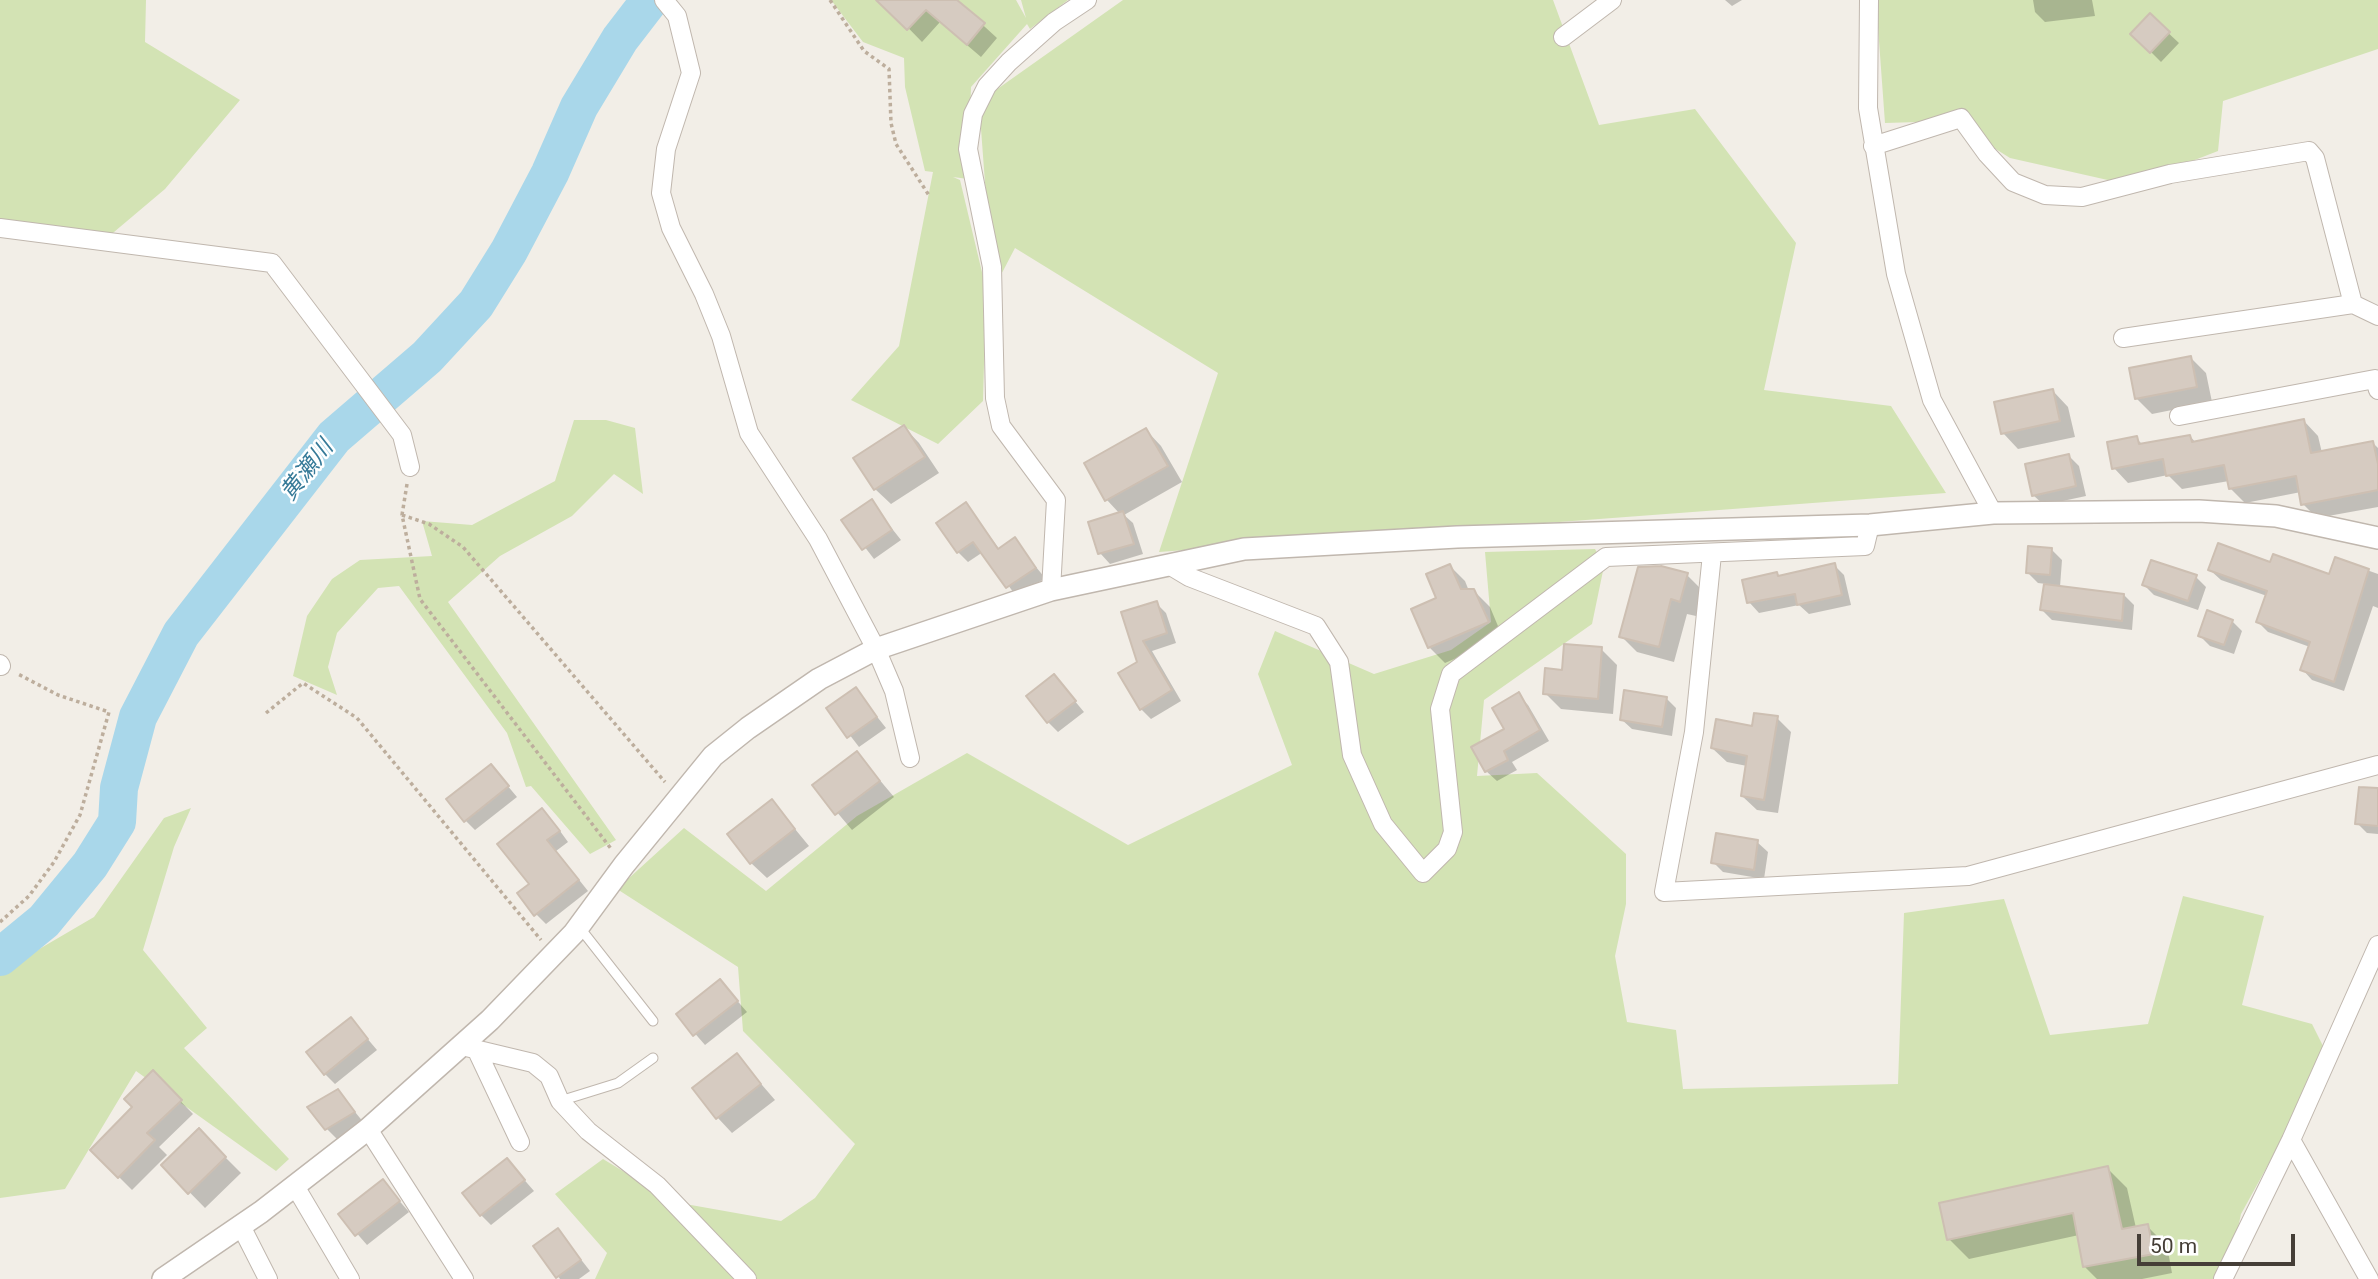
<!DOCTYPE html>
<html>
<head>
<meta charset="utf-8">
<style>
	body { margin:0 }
	#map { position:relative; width:2378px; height:1279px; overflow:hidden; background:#f2eee7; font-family:Roboto,sans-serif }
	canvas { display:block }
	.scale { position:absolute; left:2137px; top:1234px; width:158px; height:32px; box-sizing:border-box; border:4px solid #453e37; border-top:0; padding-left:9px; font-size:21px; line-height:24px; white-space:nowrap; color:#453e37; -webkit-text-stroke:5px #fff; paint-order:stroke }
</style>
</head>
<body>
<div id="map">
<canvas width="2378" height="1279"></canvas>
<div class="scale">50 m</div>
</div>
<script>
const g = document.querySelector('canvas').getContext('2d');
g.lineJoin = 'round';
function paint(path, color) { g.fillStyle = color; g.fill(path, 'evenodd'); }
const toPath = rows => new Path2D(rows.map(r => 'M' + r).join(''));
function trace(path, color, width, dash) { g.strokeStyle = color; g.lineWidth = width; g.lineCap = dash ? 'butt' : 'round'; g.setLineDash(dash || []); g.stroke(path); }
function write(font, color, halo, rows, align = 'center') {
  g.font = font + ' Roboto,"Noto Sans JP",sans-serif'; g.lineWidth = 5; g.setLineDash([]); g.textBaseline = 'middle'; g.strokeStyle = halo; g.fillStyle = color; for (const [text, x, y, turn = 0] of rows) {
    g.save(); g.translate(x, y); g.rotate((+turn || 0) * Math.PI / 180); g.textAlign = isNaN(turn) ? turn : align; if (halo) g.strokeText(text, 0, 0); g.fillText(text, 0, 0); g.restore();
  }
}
paint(toPath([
	[0,0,146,0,145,42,240,100,165,189,101,243,0,221],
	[831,0,1016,0,1026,18,1021,0,1068,0,1030,29,1027,24,971,87,968,179,953,177,960,180,986,289,983,401,938,444,851,400,899,346,933,172,925,171,905,87,904,58,863,42],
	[1123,0,1553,0,1599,125,1695,109,1796,243,1764,390,1891,406,1946,493,1159,552,1218,373,1015,248,993,290,979,102],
	[1876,0,2378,0,2378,49,2223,101,2218,151,2130,185,2010,158,1951,121,1885,123],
	[574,420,606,420,635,428,643,494,614,474,572,516,500,556,448,602,616,840,590,854,531,786,526,787,507,733,399,586,378,588,337,633,328,667,337,695,293,676,307,616,332,579,360,560,432,556,422,521,472,525,555,481],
	[1595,549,1604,566,1592,624,1484,700,1477,776,1537,773,1626,854,1626,904,1615,956,1627,1022,1676,1030,1683,1089,1898,1084,1904,913,2004,899,2050,1035,2148,1024,2183,896,2264,916,2242,1005,2312,1024,2328,1056,2241,1214,2227,1279,595,1279,607,1253,555,1194,603,1159,674,1202,781,1221,815,1198,855,1144,743,1031,738,967,617,889,684,828,766,891,857,816,967,753,1128,845,1292,765,1258,674,1275,631,1374,674,1451,650,1491,622,1485,552],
	[191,808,174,847,143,950,207,1028,184,1048,289,1159,276,1171,136,1071,65,1189,0,1198,0,972,94,917,164,818]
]), '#d3e3b4');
paint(toPath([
	[881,0,943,0,961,5,997,38,981,57,940,22,922,42],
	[1725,0,1742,0,1732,6],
	[2033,0,2092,0,2095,16,2045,22,2035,12],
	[2150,16,2179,43,2161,62,2133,34],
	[2191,358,2206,373,2212,402,2152,414,2136,398],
	[2053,391,2068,407,2075,437,2018,449,2003,433],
	[2304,421,2318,436,2322,453,2373,443,2378,448,2378,507,2317,518,2303,504,2301,492,2245,503,2230,488,2229,481,2182,489,2168,475,2128,483,2114,468,2136,438,2143,445,2190,436,2196,443],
	[904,427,919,443,939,473,891,504,875,489],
	[1146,430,1161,446,1182,482,1124,515,1133,523,1143,554,1110,564,1100,553,1120,514,1107,500],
	[2069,456,2079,466,2086,496,2044,505,2033,495],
	[871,502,901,540,874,559,844,520],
	[966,504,1000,550,1014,540,1045,578,1017,597,983,552,968,562,958,552],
	[2052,550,2062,560,2060,587,2124,595,2134,605,2132,630,2052,620,2042,610,2046,584,2038,583,2028,573],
	[2336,559,2378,574,2378,608,2373,606,2344,691,2312,680,2302,669,2310,647,2268,632,2258,622,2267,596,2221,580,2210,570,2272,564,2330,577],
	[1834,565,1844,575,1851,605,1809,614,1799,605,1759,613,1749,602,1777,574,1780,577],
	[1450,566,1465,581,1469,591,1474,591,1490,607,1503,638,1445,663,1429,647,1438,599],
	[1687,575,1702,590,1696,616,1687,614,1674,662,1637,652,1621,636],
	[2196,577,2206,587,2198,610,2154,595,2144,585],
	[1156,603,1166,613,1176,643,1152,651,1181,701,1151,719,1141,709,1139,662,1124,613],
	[2232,621,2242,631,2234,654,2210,646,2200,636],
	[1601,649,1617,665,1613,714,1561,709,1545,693],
	[1054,676,1084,712,1058,732,1048,722],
	[856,690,886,728,859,747,829,708],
	[1518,695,1528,705,1549,741,1512,762,1517,770,1497,781,1486,771,1507,729],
	[1666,698,1676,708,1672,736,1632,729,1621,719],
	[1777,718,1791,732,1778,813,1757,810,1742,796,1747,766,1727,762,1712,748],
	[857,753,894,797,852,830,814,785],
	[491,766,517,797,475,830,465,820],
	[2378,790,2378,834,2367,833,2357,823],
	[772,801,809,846,767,878,751,863],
	[552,820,568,842,556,851,588,891,546,924,536,914,531,884],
	[1757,842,1768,852,1764,879,1723,872,1713,862],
	[720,981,747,1012,705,1045,678,1014],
	[360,1030,377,1050,335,1084,325,1074],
	[737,1056,775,1100,732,1133,717,1117],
	[153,1073,193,1114,159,1147,167,1155,132,1190,92,1150,135,1107],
	[338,1091,364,1123,337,1139,326,1128],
	[199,1131,241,1173,205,1208,163,1165],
	[507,1160,534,1191,491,1225,481,1215],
	[2107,1168,2127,1188,2136,1228,2147,1226,2167,1246,2172,1273,2142,1279,2097,1279,2085,1267,2079,1235,1969,1259,1949,1239],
	[382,1181,409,1212,367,1245,340,1214],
	[558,1230,590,1271,579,1279,560,1279,536,1247]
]), '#0003');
trace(toPath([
	[0,957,44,921,90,865,117,822,119,788,138,717,181,634,334,437,427,357,476,304,509,251,550,173,579,107,620,39,650,0]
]), '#a9d7ea', 38);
const building = toPath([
	[876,0,957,0,985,23,967,45,926,10,907,30,876,0],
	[2150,13,2170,32,2150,53,2130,34,2150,13],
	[2191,356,2197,387,2135,399,2129,368,2191,356],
	[2053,389,2060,421,2001,434,1994,402,2053,389],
	[2304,419,2311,453,2373,441,2378,464,2378,490,2301,505,2296,476,2229,489,2224,465,2166,476,2163,459,2112,469,2107,442,2137,436,2139,444,2190,435,2192,442,2304,419],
	[904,425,925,457,874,490,853,458,904,425],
	[1146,428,1168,466,1105,501,1084,463,1146,428],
	[2069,454,2076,486,2032,496,2025,464,2069,454],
	[872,499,892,530,862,550,841,520,872,499],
	[966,502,998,549,1015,537,1036,568,1006,588,973,542,957,553,936,523,966,502],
	[1123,511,1134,544,1098,554,1088,522,1123,511],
	[2218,543,2270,562,2273,554,2329,574,2335,557,2369,569,2334,682,2300,670,2310,642,2256,622,2267,591,2208,570,2218,543],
	[2028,546,2052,548,2050,575,2026,573,2028,546],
	[2151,560,2197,575,2188,601,2142,585,2151,560],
	[1835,563,1842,595,1797,605,1795,594,1747,603,1742,580,1777,572,1778,576,1835,563],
	[1450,564,1461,589,1474,589,1489,622,1428,648,1411,609,1436,598,1426,574,1450,564],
	[1661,566,1688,573,1680,602,1671,599,1659,647,1619,637,1638,567,1661,566],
	[2044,584,2124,594,2122,621,2040,610,2044,584],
	[1157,601,1167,633,1143,641,1172,690,1140,710,1118,673,1137,662,1121,612,1157,601],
	[2207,610,2233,620,2224,645,2198,636,2207,610],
	[1564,644,1602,647,1598,699,1543,694,1545,668,1562,670,1564,644],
	[1054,674,1076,701,1047,723,1026,696,1054,674],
	[856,687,877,717,847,738,826,708,856,687],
	[1624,690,1667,697,1662,727,1620,720,1624,690],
	[1519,692,1540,730,1504,751,1508,760,1485,772,1471,747,1504,729,1492,708,1519,692],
	[1754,713,1778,716,1764,800,1741,796,1747,756,1711,748,1716,719,1752,726,1754,713],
	[857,751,880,781,835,815,812,785,857,751],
	[491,764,509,786,464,822,446,799,491,764],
	[2359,787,2378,788,2378,826,2355,824,2359,787],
	[772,799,795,829,750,864,727,834,772,799],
	[542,808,560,831,547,840,579,880,534,916,517,893,529,884,497,844,542,808],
	[1716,833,1758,840,1754,870,1711,863,1716,833],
	[720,979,738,1001,693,1036,676,1014,720,979],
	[351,1017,368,1039,324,1075,306,1052,351,1017],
	[737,1053,761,1084,716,1119,692,1088,737,1053],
	[153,1070,182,1100,147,1133,155,1140,118,1178,90,1150,132,1107,124,1099,153,1070],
	[338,1089,355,1112,325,1130,307,1107,338,1089],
	[199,1128,226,1157,188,1194,161,1165,199,1128],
	[507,1158,525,1180,480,1216,462,1193,507,1158],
	[2108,1166,2122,1229,2148,1224,2154,1254,2083,1267,2073,1213,1947,1240,1939,1203,2108,1166],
	[383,1179,400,1201,355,1236,338,1214,383,1179],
	[558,1228,581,1260,556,1278,533,1246,558,1228]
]);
paint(building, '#d6cbc1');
trace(building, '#cdbfb2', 2);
const service = toPath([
	[580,928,653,1021],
	[560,1101,618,1083,653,1058]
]);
const minor = toPath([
	[664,0,677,16,691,73,666,149,661,193,671,228,704,294,721,336,749,433,818,539,876,649,894,691,910,758],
	[1869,0,1868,108,1896,274,1932,400,1993,513],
	[1563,37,1612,0],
	[1873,146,1961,118,1987,154,2013,182,2045,195,2082,197,2170,174,2309,151,2315,158,2353,304,2123,338],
	[0,228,272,263,402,435,410,467],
	[2353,304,2378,316],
	[2179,416,2375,379,2378,390],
	[1712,554,1694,732,1664,892,1968,876,2378,765],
	[1169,565,1189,577,1316,626,1339,662,1352,755,1383,824,1423,873,1447,849,1453,832,1440,709,1451,674,1606,557,1865,546,1870,525],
	[1051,590,1056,500,1001,426,995,398,992,267,968,149,973,114,987,86,1009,62,1054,22,1087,0],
	[0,664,1,666],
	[462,1046,533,1063,549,1076,560,1101,588,1131,657,1185,747,1279],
	[477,1051,520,1142],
	[368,1129,464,1279],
	[2291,1140,2369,1279],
	[295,1186,350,1279],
	[241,1226,268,1279],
	[2223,1279,2291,1140,2378,945]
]);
const tertiary = toPath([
	[163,1279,261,1212,368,1129,490,1020,574,933,624,865,713,756,748,728,819,679,876,649,1051,590,1244,549,1457,537,1870,525,1993,513,2199,511,2276,516,2378,538]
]);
trace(service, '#c0b7ae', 11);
trace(minor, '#c0b7ae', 20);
trace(tertiary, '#c0b7ae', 24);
trace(toPath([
	[830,0,864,51,889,69,891,123,896,144,930,197],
	[407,484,402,515,420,599,612,850],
	[402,515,429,524,463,547,665,782],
	[266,713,303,683,357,718,541,940],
	[0,922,29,896,54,862,80,815,109,712,58,695,18,674]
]), '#bdae9d', 3.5, [3.5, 3.5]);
trace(service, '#fff', 9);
trace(minor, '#fff', 18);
trace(tertiary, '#fff', 21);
write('italic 23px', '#367a98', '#fff', [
	["黄瀬川",308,471,-52]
]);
</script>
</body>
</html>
